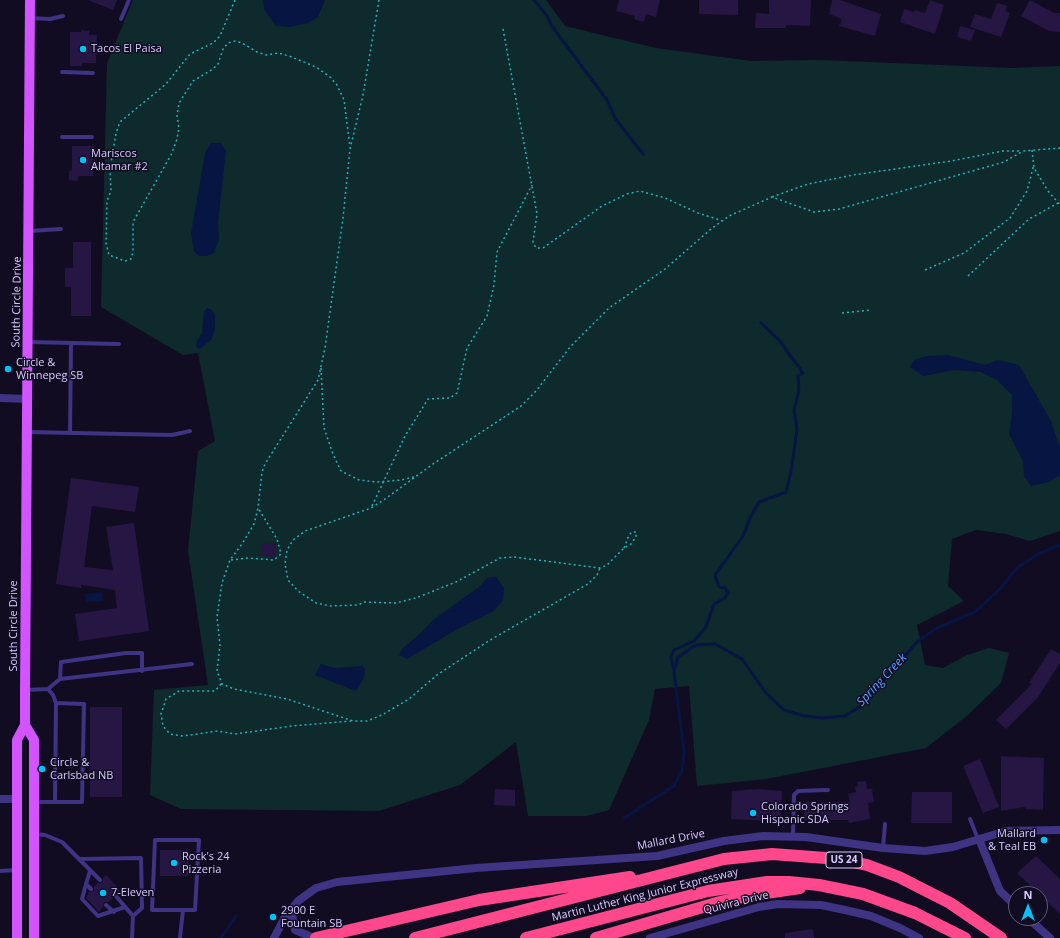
<!DOCTYPE html>
<html>
<head>
<meta charset="utf-8">
<style>
	body { margin:0 }
	#map { position:relative; width:1060px; height:938px; overflow:hidden; background:#120c22; font-family:"Open Sans",sans-serif }
	canvas { display:block }
	.north { position:absolute; left:1008px; top:886px; width:40px; height:40px; box-sizing:border-box; background:#120c22; border:1px solid #61597a; border-radius:50%; rotate:0deg; font-size:11px; font-weight:700; line-height:16px; text-align:center; color:#d8ccff }
	.north::after { content:''; display:block; margin:auto; width:14px; height:18px; background:#00c3f7; clip-path:polygon(50% 0,100% 100%,50% 72%,0 100%) }
</style>
</head>
<body>
<div id="map">
<canvas width="1060" height="938"></canvas>
<div class="north">N</div>
</div>
<script>
const g = document.querySelector('canvas').getContext('2d');
g.lineJoin = 'round';
function paint(path, color) { g.fillStyle = color; g.fill(path, 'evenodd'); }
const toPath = rows => new Path2D(rows.map(r => 'M' + r).join(''));
function trace(path, color, width, dash) { g.strokeStyle = color; g.lineWidth = width; g.lineCap = dash ? 'butt' : 'round'; g.setLineDash(dash || []); g.stroke(path); }
function write(font, color, halo, rows, align = 'center') {
  g.font = font + ' "Open Sans",sans-serif'; g.lineWidth = 3; g.setLineDash([]); g.textBaseline = 'middle'; g.strokeStyle = halo; g.fillStyle = color; for (const [text, x, y, turn = 0] of rows) {
    g.save(); g.translate(x, y); g.rotate((+turn || 0) * Math.PI / 180); g.textAlign = isNaN(turn) ? turn : align; if (halo) g.strokeText(text, 0, 0); g.fillText(text, 0, 0); g.restore();
  }
}
paint(toPath([
	[133,0,546,0,565,26,656,48,751,61,821,60,1011,68,1060,66,1060,531,1030,541,1006,534,976,530,952,539,948,586,964,601,917,625,925,665,943,668,967,655,989,648,1009,653,1001,683,968,715,926,748,766,779,697,786,689,686,655,689,649,720,609,810,586,816,528,816,516,742,460,785,379,811,181,809,150,795,154,690,208,685,188,551,198,451,215,441,198,353,183,355,101,307,107,63]
]), '#0e2a2c');
paint(toPath([
	[263,0,325,0,318,17,308,23,290,27,276,26,264,9],
	[211,143,221,143,226,151,218,222,219,239,214,253,206,256,199,256,194,251,191,234,205,153],
	[207,308,212,310,215,315,215,328,212,339,200,349,196,347,197,341,202,333,204,312],
	[948,355,985,365,998,360,1019,365,1051,421,1060,448,1060,475,1049,482,1031,486,1024,476,1023,461,1009,434,1012,413,1012,395,997,380,981,372,954,370,923,376,910,367,914,360,926,356],
	[496,577,504,588,503,600,494,611,463,626,407,659,399,655,403,648,422,632,433,620,479,587,487,578],
	[102,592,103,601,86,602,85,594],
	[321,664,335,668,362,666,365,669,364,678,356,691,315,675]
]), '#061541');
trace(toPath([
	[534,0,548,17,551,25,607,100,615,118,643,154],
	[674,670,671,657,674,650,694,641,706,627,714,604,725,598,728,593,725,588,719,587,715,575,743,536,751,516,759,502,786,492,791,472,797,429,794,410,799,390,798,376,803,373,779,340,761,323],
	[624,818,674,786,682,771,684,752,674,672,678,657,696,645,715,644,742,659,766,693,784,710,804,716,823,718,845,716,861,706,917,642,937,628,975,612,1000,589,1017,568,1040,553,1060,545],
	[221,938,236,916]
]), '#061541', 3);
paint(toPath([
	[88,0,117,0,113,10],
	[619,0,660,0,656,17,646,14,644,22,634,19,635,16,616,11],
	[699,0,738,0,738,15,699,14],
	[769,0,811,0,810,26,786,25,786,28,755,28,756,13,769,14],
	[832,0,840,0,881,14,875,36,839,26,842,19,829,14],
	[930,0,944,5,935,34,900,22,904,9,914,12,915,10,925,13],
	[1030,0,1054,13,1060,13,1060,32,1049,31,1021,16],
	[997,3,1007,6,1005,11,1010,13,1001,37,970,27,975,14,991,19],
	[960,26,975,30,971,41,957,37],
	[81,30,89,31,89,35,97,35,96,63,82,63,82,66,70,66,70,32,81,32],
	[72,146,94,146,93,176,78,176,78,181,69,180,69,171,72,170],
	[73,242,91,242,91,316,71,316,71,287,65,287,65,268,73,268],
	[71,478,139,487,135,512,92,506,84,567,113,570,106,527,134,523,149,631,79,641,75,614,117,608,115,590,81,585,81,588,56,584],
	[262,543,276,544,275,557,261,556],
	[1051,649,1060,654,1060,663,1038,697,1006,729,996,720,1032,684,1029,683],
	[90,707,122,707,122,797,90,797],
	[1001,756,1044,758,1043,810,1025,809,1025,807,1001,811],
	[980,759,999,807,983,813,963,766],
	[866,781,867,789,872,789,874,802,868,803,870,819,849,823,848,820,804,820,804,802,850,802,848,794,856,792,855,787,858,786,857,782],
	[495,789,515,790,515,806,494,805],
	[758,789,782,791,781,818,772,818,771,821,731,819,732,791],
	[912,792,952,792,952,823,911,823],
	[160,850,189,850,189,876,160,876],
	[1036,856,1060,879,1060,914,1017,873],
	[106,875,120,890,118,893,112,893,113,898,108,902,104,902,103,907,99,912,86,898,89,892,94,891,94,887,98,883,103,882,103,878],
	[813,929,814,938,785,938,785,933]
]), '#251644');
trace(toPath([
	[235,0,220,36,213,43,190,54,166,84,120,122,116,133,110,170,111,191,107,201,106,243,109,255,125,261,131,259,133,252,133,222,171,155,177,139,179,128,177,116,179,103,193,81,213,69,218,64,223,49,228,43,235,41,242,43,257,52,266,55,278,53,289,56,316,67,330,77,337,85,344,100,350,147],
	[379,0,363,95,350,149,343,218,325,348,318,380,265,464,262,472,258,508,254,524,242,544,230,560,222,583,217,617,220,645,217,671,222,684,234,689,287,699,353,721,367,721,382,715,409,699,437,675,490,640,588,584,597,575,600,568],
	[503,29,537,214,533,242,536,248,543,248,602,206,627,194,640,191,665,198,698,213,723,221],
	[1032,150,1034,168,1048,191,1060,205],
	[772,197,808,184,853,175,951,161,1003,151,1021,151],
	[925,270,964,253,1010,218,1027,191,1034,164],
	[968,276,1029,219,1060,202],
	[842,313,871,310],
	[321,368,324,428,333,454,341,471,359,480,377,482,401,480,414,477],
	[372,506,405,436,428,399,450,398,457,393,467,348,487,316,494,285,497,252,532,185],
	[624,548,629,535,632,532,636,532,636,537,631,544,624,548,607,565,600,568,514,557,500,558,456,582,416,598,395,603,364,602,358,605,330,606,316,603,298,591,288,580,285,564,287,550,293,540,305,531,371,508,385,499,433,464,521,406,536,391,571,346,609,308,665,269,711,229,729,216,772,197,814,212,839,209,1004,162,1023,151,1060,148],
	[231,560,248,558,274,560,281,554,277,539,258,508],
	[221,684,215,691,179,691,166,699,161,714,163,726,170,734,183,736,218,731,235,734,292,726,351,721]
]), '#25b2ba', 1.5, [2, 3]);
trace(toPath([
	[30,18,50,19,63,16],
	[121,19,129,0],
	[62,72,93,73],
	[62,137,92,137],
	[29,231,61,229],
	[28,342,119,344],
	[27,432,172,435,190,431],
	[70,433,71,343],
	[60,679,192,664],
	[26,690,48,689,60,679,61,662,126,653,142,653,142,671],
	[34,802,82,802,84,704,56,703,53,695,48,689],
	[55,802,56,703],
	[970,819,978,839],
	[35,834,45,835,62,842,100,880],
	[793,836,794,795,798,791,828,790],
	[155,840,199,840,195,910,152,910,155,840],
	[883,848,885,824],
	[79,859,141,858,142,908,133,916],
	[0,871,16,870],
	[86,884,90,871],
	[91,889,86,884,82,899,98,916,125,907],
	[115,895,133,916,132,938],
	[106,905,114,912],
	[180,938,183,910]
]), '#3f3384', 4);
trace(toPath([
	[0,398,28,399],
	[0,799,17,799],
	[979,839,1000,891,1016,906],
	[291,909,295,930,314,938],
	[1028,918,1050,938],
	[274,938,285,917,298,901,316,888,337,882,476,868,657,856,724,841,763,836,806,837,883,848,925,851,953,847,1006,831,1060,830],
	[650,938,759,907,778,904,821,905,845,910,871,916,900,928,919,938]
]), '#3f3384', 8);
trace(toPath([
	[30,0,25,690,25,725,34,740,34,938],
	[17,938,17,740,25,725]
]), '#d253ff', 10);
trace(toPath([
	[316,938,479,900,630,877],
	[415,938,724,859,772,854,839,859,867,865,899,877,950,903,1001,938],
	[526,938,708,891,767,882,789,882,819,885,863,894,915,913,965,938],
	[596,938,720,902,752,895,800,888]
]), '#ff478b', 12);
for (const [x, y, r, color] of [
	[83,49,4,"#00c3f7"],
	[83,160,4,"#00c3f7"],
	[8,369,4,"#00c3f7"],
	[42,769,4,"#00c3f7"],
	[753,813,4,"#00c3f7"],
	[1044,840,4,"#00c3f7"],
	[174,863,4,"#00c3f7"],
	[103,893,4,"#00c3f7"],
	[273,917,4,"#00c3f7"]
]) { const dot = new Path2D(); dot.arc(x, y, r, 0, 2 * Math.PI); g.fillStyle = color; g.fill(dot); trace(dot, '#120c22', 1.5); }
for (const [x, y, w] of [
	[844,860,36]
]) { const box = new Path2D(); box.roundRect(x - w / 2, y - 8, w, 16, 3); g.fillStyle = '#120c22'; g.fill(box); trace(box, '#d8ccff', 1); }
write('bold 10px', '#d8ccff', null, [
	["US 24",844,860]
]);
write('11px', '#d8ccff', '#120c22', [
	["Tacos El Paisa",91,49],
	["Mariscos",91,154],
	["Altamar #2",91,167],
	["Circle &",16,363],
	["Winnepeg SB",16,376],
	["Circle &",50,763],
	["Carlsbad NB",50,776],
	["Colorado Springs",761,807],
	["Hispanic SDA",761,820],
	["Mallard",1036,834,"right"],
	["& Teal EB",1036,847,"right"],
	["Rock's 24",182,857],
	["Pizzeria",182,870],
	["7-Eleven",111,893],
	["2900 E",281,911],
	["Fountain SB",281,924]
], 'left');
write('11px', '#d8ccff', '#120c22', [
	["South Circle Drive",17,302,-89],
	["South Circle Drive",14,626,-90],
	["Mallard Drive",671,840,-11],
	["Martin Luther King Junior Expressway",645,895,-14],
	["Quivira Drive",736,903,-14]
]);
write('italic 12px', '#5aa0ff', '#120c22', [
	["Spring Creek",882,680,-47]
]);
</script>
</body>
</html>
